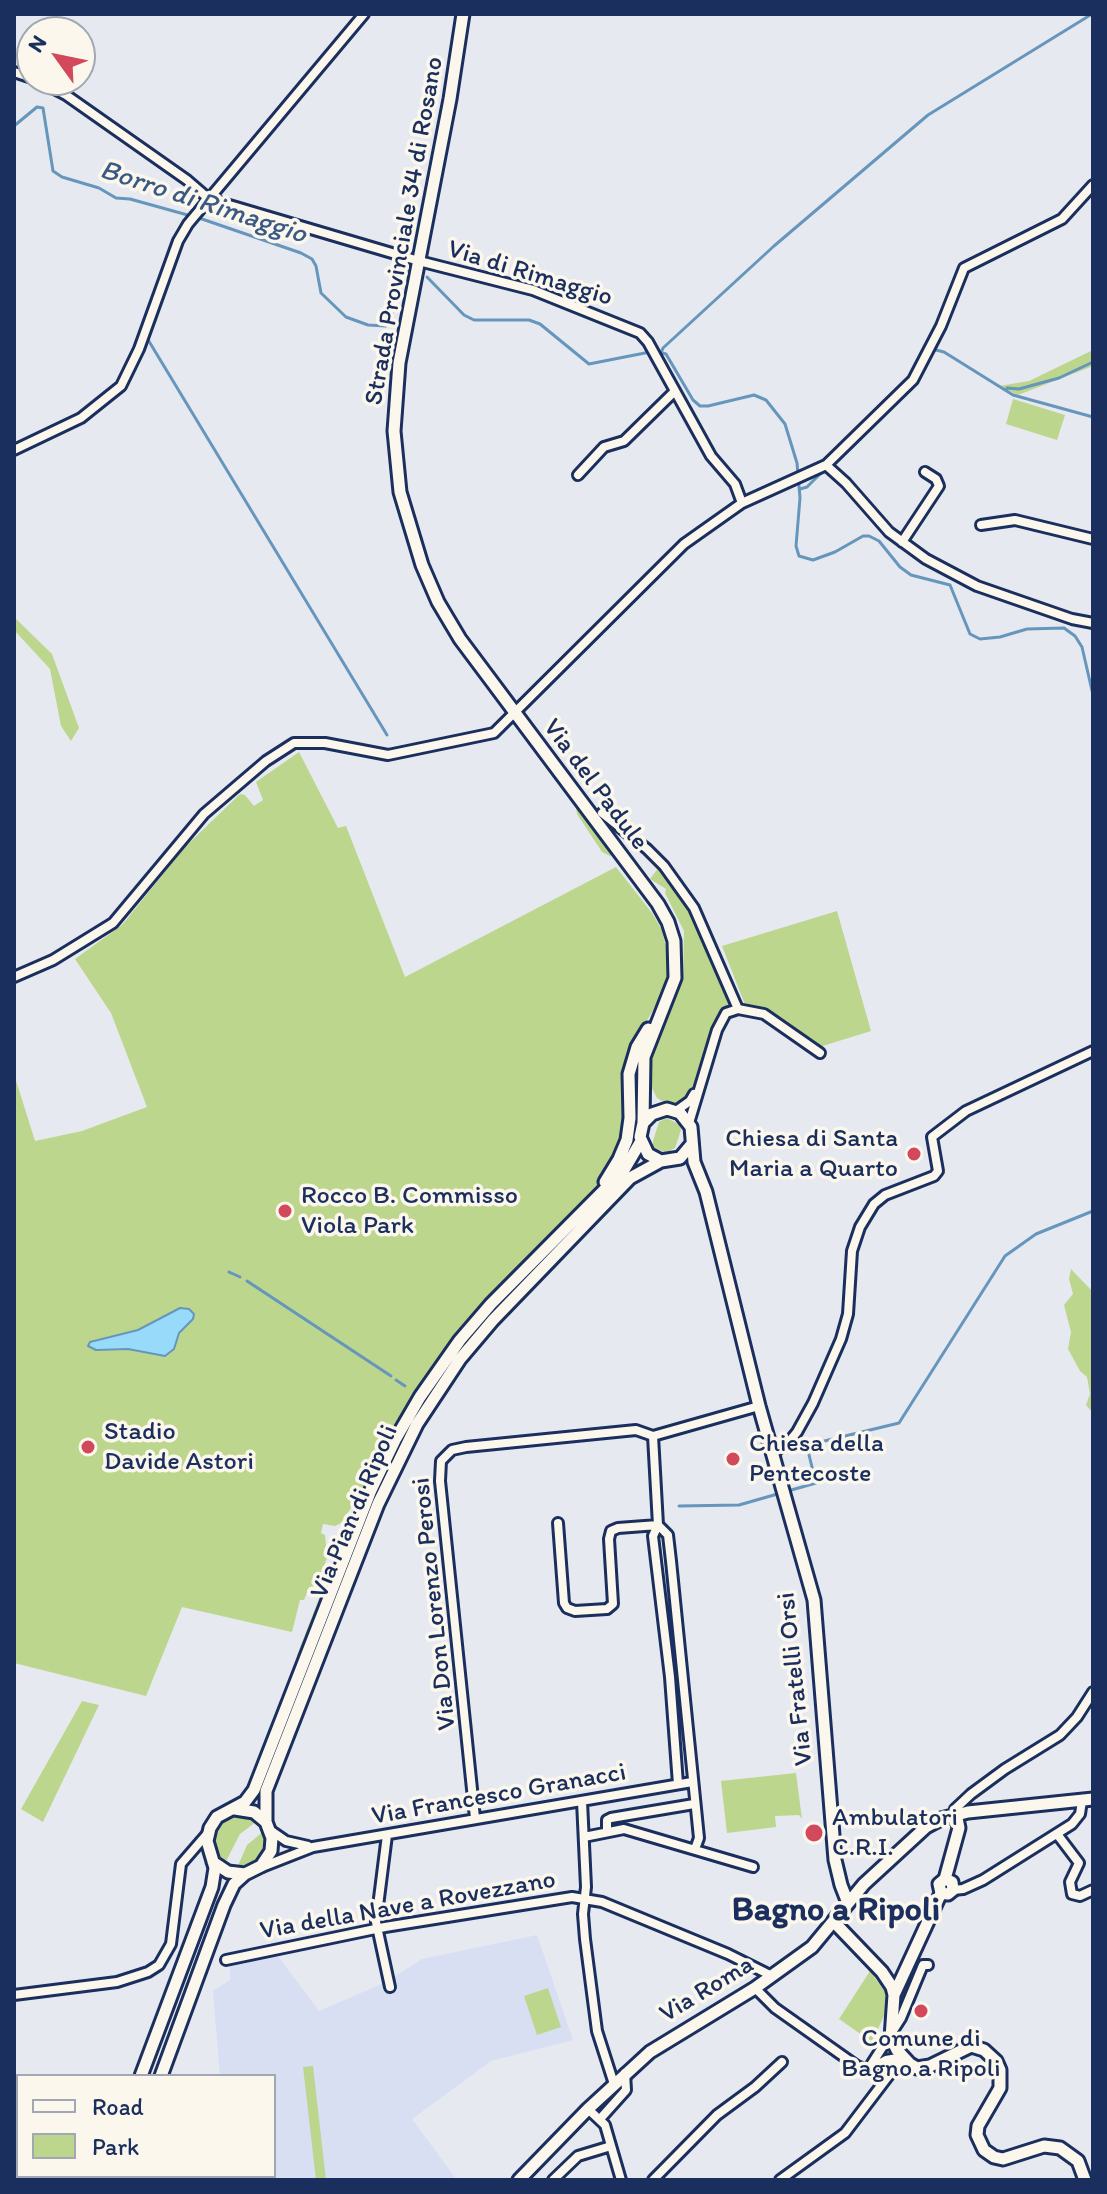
<!DOCTYPE html>
<html>
<head>
<meta charset="utf-8">
<style>
	body { margin:0 }
	#map { position:relative; width:1107px; height:2194px; overflow:hidden; background:#e6e9f0; font-family:Itim,sans-serif }
	canvas { display:block }
	.frame { position:absolute; inset:0; border:16px solid #1b2f5e; pointer-events:none }
	.legend { position:absolute; left:16px; top:2074px; width:260px; height:104px; box-sizing:border-box; background:#fbf7ec; border:2px solid #a1a7b3; margin:0; padding:10px 14px; list-style:none; font-size:24px; color:#1b2f5e }
	.legend li { display:flex; align-items:center; gap:16px; height:40px }
	.legend b { width:40px; border:2px solid #a1a7b3 }
	.north { position:absolute; left:16px; top:16px; width:80px; height:80px; box-sizing:border-box; background:#fbf7ec; border:2px solid #a1a7b3; border-radius:50%; rotate:303deg; font-size:22px; font-weight:700; line-height:32px; text-align:center; color:#1b2f5e }
	.north::after { content:''; display:block; margin:auto; width:28px; height:36px; background:#d1495b; clip-path:polygon(50% 0,100% 100%,50% 72%,0 100%) }
</style>
</head>
<body>
<div id="map">
<canvas width="1107" height="2194"></canvas>
<div class="frame"></div>
<ul class="legend">
<li><b style="height:10px;background:#fbf7ec"></b>Road</li>
<li><b style="height:22px;background:#bdd68d"></b>Park</li>
</ul>
<div class="north">N</div>
</div>
<script>
const g = document.querySelector('canvas').getContext('2d');
g.lineJoin = 'round';
function paint(path, color) { g.fillStyle = color; g.fill(path, 'evenodd'); }
const toPath = rows => new Path2D(rows.map(r => 'M' + r).join(''));
function trace(path, color, width, dash) { g.strokeStyle = color; g.lineWidth = width; g.lineCap = dash ? 'butt' : 'round'; g.setLineDash(dash || []); g.stroke(path); }
function write(font, color, halo, rows, align = 'center') {
  g.font = font + ' Itim,sans-serif'; g.lineWidth = 7; g.setLineDash([]); g.textBaseline = 'middle'; g.strokeStyle = halo; g.fillStyle = color; for (const [text, x, y, turn = 0] of rows) {
    g.save(); g.translate(x, y); g.rotate((+turn || 0) * Math.PI / 180); g.textAlign = isNaN(turn) ? turn : align; if (halo) g.strokeText(text, 0, 0); g.fillText(text, 0, 0); g.restore();
  }
}
paint(toPath([
	[537,1935,573,2040,491,2061,412,2119,457,2180,228,2180,228,2176,274,2176,274,2076,220,2076,213,1991,230,1980,230,1966,277,1955,319,2011,384,1983,422,1959]
]), '#d8dff2');
paint(toPath([
	[1093,350,1093,366,1018,395,999,386,1029,381],
	[1013,399,1065,415,1057,440,1006,424],
	[14,617,52,654,79,728,71,741,61,726,50,669,14,630],
	[299,752,338,828,346,826,405,977,616,867,652,913,662,930,668,956,668,974,665,988,627,1057,623,1081,624,1122,620,1142,602,1181,449,1346,402,1415,366,1485,341,1523,335,1526,323,1524,321,1533,325,1535,327,1558,317,1585,309,1587,304,1600,300,1600,292,1632,182,1607,146,1696,14,1663,14,1074,35,1141,82,1131,147,1107,111,1013,75,959,122,925,186,846,240,794,245,795,254,806,263,800,256,782],
	[575,803,614,853,610,856,602,852,577,814],
	[659,867,691,910,734,1005,720,1014,714,1026,691,1094,677,1103,662,1101,657,1098,650,1084,648,1070,649,1058,679,989,683,974,684,931,665,893,666,889,650,879],
	[837,911,871,1031,816,1048,746,1007,722,946],
	[667,1118,680,1125,681,1130,675,1148,666,1153,653,1147,653,1141,659,1122],
	[1071,1269,1093,1292,1093,1413,1086,1405,1090,1394,1087,1377,1080,1371,1068,1349,1071,1332,1064,1305,1073,1294,1069,1279],
	[359,1512,296,1670,297,1655,345,1532],
	[82,1701,99,1705,43,1822,21,1809],
	[796,1773,802,1819,799,1815,775,1816,776,1827,727,1833,721,1781],
	[239,1814,251,1816,257,1821,240,1834,225,1863,214,1849,214,1836,222,1821],
	[265,1830,266,1846,261,1858,251,1866,237,1868,247,1845],
	[870,1971,885,1992,888,2007,872,2042,839,2019],
	[548,1988,561,2027,537,2035,524,1996],
	[313,2066,326,2180,316,2180,303,2067]
]), '#bdd68d');
const water = toPath([
	[180,1308,189,1309,194,1314,193,1319,179,1333,174,1349,165,1356,128,1349,96,1350,88,1346,90,1342,138,1330,180,1308]
]);
paint(water, '#98dafa');
trace(water, '#6696bc', 2);
trace(toPath([
	[14,126,37,107,43,108,53,171,62,177,99,188,116,198,130,199,202,219,301,253,312,259,316,266,321,293,346,317,368,325,386,326,392,320,393,281,402,270,410,273],
	[427,277,464,315,474,320,529,320,540,324,589,364,650,352],
	[147,338,387,735],
	[932,349,944,352,1013,395,1093,417],
	[658,352,666,354,693,400,700,406,708,406,754,395,766,400,785,424,797,463,800,498,796,546,799,556,813,560,835,552,863,536,869,536,879,541,900,567,911,575,950,585,970,634,980,639,1000,637,1027,629,1064,628,1075,636,1082,647,1093,695],
	[661,353,663,348,774,246,928,115,1092,14],
	[1007,388,1019,389,1059,378,1093,362],
	[800,489,807,487,825,469],
	[229,1272,240,1277],
	[247,1281,391,1376],
	[396,1380,405,1386],
	[679,1506,739,1505,816,1483,808,1451,812,1444,899,1423,1005,1256,1036,1234,1093,1211]
]), '#6696bc', 3);
const street = toPath([
	[14,72,32,78],
	[37,80,66,95,187,180,209,199,419,261,533,290,640,333,648,342,711,456,735,484,742,503],
	[14,450,81,418,121,386,139,349,178,241,188,224,364,14],
	[826,465,846,483,889,532,926,559,977,586,1072,619,1093,623],
	[578,475,604,447,624,441,675,391],
	[981,525,1015,520,1093,539],
	[902,542,939,486,936,479,925,472],
	[602,813,647,849,664,866,694,908,738,1009],
	[14,977,53,960,113,923,204,814,266,761,294,743,325,743,388,755,494,733,684,544,742,503,826,465,913,380,941,326,964,268,1062,219,1093,185],
	[676,1111,690,1101,694,1094],
	[689,1123,717,1030,726,1013,738,1009,764,1014,820,1053],
	[653,1436,658,1525,653,1536,670,1677,678,1784],
	[653,1436,759,1406],
	[773,1453,788,1443,797,1432,813,1403,841,1339,848,1314,852,1251,860,1227,874,1204,885,1195,934,1176,938,1171,932,1137,966,1111,1093,1051],
	[558,1523,564,1603,567,1608,575,1611,607,1609,613,1604,609,1539,611,1531,618,1528,658,1525],
	[658,1525,668,1535,671,1561,699,1838,695,1849],
	[582,1801,586,1887,583,1914,585,1939,597,2031,614,2084],
	[956,1814,955,1809,971,1794,1005,1769,1060,1735,1077,1717,1093,1692],
	[475,1818,440,1481,441,1461,452,1450,466,1447,636,1430,653,1436],
	[270,1830,286,1841,308,1846],
	[607,1830,607,1820,611,1818,694,1804],
	[1057,1834,1079,1863,1070,1882,1072,1894,1080,1896,1093,1890],
	[387,1835,376,1922,390,1987],
	[584,1837,624,1829,753,1867],
	[262,1867,313,1847,692,1782],
	[953,1890,963,1889,983,1880,1072,1824,1080,1814,1082,1801],
	[226,1960,385,1927,572,1897,602,1902,728,1954,772,1976],
	[755,1988,775,2008,857,2066,868,2070,886,2060,903,2057],
	[14,1995,117,1982,148,1972,159,1965,171,1944,181,1864,207,1834],
	[869,2068,901,2018,923,1965,928,1965],
	[588,2109,605,2125,621,2180],
	[600,2119,626,2090,625,2073],
	[553,2180,578,2156,611,2146],
	[653,2180,717,2115,755,2087,782,2062],
	[780,2180,845,2133,902,2058]
]);
const secondary = toPath([
	[463,14,450,99,399,363,394,431,400,492,422,565,438,602,460,639,658,904,668,922,674,941,675,978,644,1057,643,1123,640,1137,648,1154,661,1161,680,1158,691,1145],
	[643,1123,652,1114,667,1109,680,1113,691,1127,694,1162,706,1192,759,1406,814,1600,835,1860,841,1885,848,1903],
	[605,1182,619,1159,627,1140,630,1118,629,1074,637,1047,648,1029],
	[266,1822,266,1791,378,1504,417,1424,460,1359,493,1320,630,1178,661,1161],
	[213,1862,228,1872,245,1874,261,1866,271,1851,272,1838,266,1822,254,1812,235,1809],
	[941,1893,948,1894,953,1890,952,1882,945,1879],
	[834,1922,882,1972,892,1987,894,1995,891,2038,897,2050,910,2064,917,2068,930,2066,971,2046,984,2050,996,2061,1000,2070,1000,2088,978,2126,977,2135,984,2150,994,2157,1003,2159,1044,2146,1060,2148,1078,2161,1085,2180],
	[894,1995,941,1893,939,1884,945,1879,959,1828,956,1814],
	[141,2076,212,1887,215,1868,207,1841,210,1828,217,1817,245,1802,254,1790,371,1490,395,1440,420,1397,460,1340,491,1304,624,1170,641,1141],
	[161,2076,224,1905,234,1884,245,1874],
	[101,2180,102,2176],
	[121,2180,122,2176],
	[519,2180,588,2109,650,2052,755,1988,812,1947,864,1884,926,1827,941,1819,968,1812,1093,1799]
]);
trace(street, '#1b2f5e', 14);
trace(secondary, '#1b2f5e', 17);
trace(street, '#fbf7ec', 8);
trace(secondary, '#fbf7ec', 11);
for (const [x, y, r, color] of [
	[914,1154,8,"#d1495b"],
	[285,1211,8,"#d1495b"],
	[88,1447,8,"#d1495b"],
	[733,1459,8,"#d1495b"],
	[814,1833,10,"#d1495b"],
	[921,2011,8,"#d1495b"]
]) { const dot = new Path2D(); dot.arc(x, y, r, 0, 2 * Math.PI); g.fillStyle = color; g.fill(dot); trace(dot, '#fbf7ec', 3); }
write('26px', '#1b2f5e', '#fbf7ec', [
	["Strada Provinciale 34 di Rosano",405,231,-80],
	["Via di Rimaggio",530,274,17],
	["Via del Padule",595,785,53],
	["Via Pian di Ripoli",355,1512,-67],
	["Via Don Lorenzo Perosi",435,1604,-96],
	["Via Fratelli Orsi",796,1679,-96],
	["Via Francesco Granacci",499,1795,-10],
	["Via della Nave a Rovezzano",408,1906,-10],
	["Via Roma",707,1990,-31]
]);
write('26px', '#1b2f5e', '#fbf7ec', [
	["Chiesa di Santa",898,1139,"right"],
	["Maria a Quarto",898,1169,"right"],
	["Rocco B. Commisso",301,1196],
	["Viola Park",301,1226],
	["Stadio",104,1432],
	["Davide Astori",104,1462],
	["Chiesa della",749,1444],
	["Pentecoste",749,1474],
	["Ambulatori",832,1818],
	["C.R.I.",832,1848],
	["Comune di",921,2039,"center"],
	["Bagno a Ripoli",921,2069,"center"]
], 'left');
write('italic 28px', '#3a5a85', '#fbf7ec', [
	["Borro di Rimaggio",203,203,18]
]);
write('bold 34px', '#1b2f5e', '#fbf7ec', [
	["Bagno a Ripoli",836,1911]
]);
</script>
</body>
</html>
